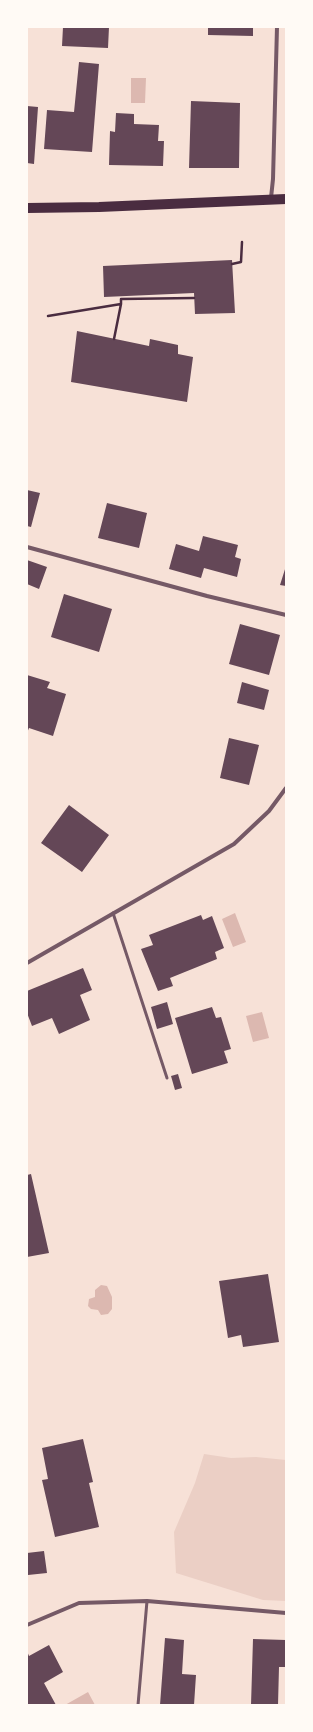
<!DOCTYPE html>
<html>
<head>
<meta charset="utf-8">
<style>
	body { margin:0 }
	#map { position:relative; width:313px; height:1732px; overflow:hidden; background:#f7e1d7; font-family:"Titillium Web",sans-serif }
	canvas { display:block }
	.frame { position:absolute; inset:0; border:28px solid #fffaf5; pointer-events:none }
</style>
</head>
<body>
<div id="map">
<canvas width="313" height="1732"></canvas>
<div class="frame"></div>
</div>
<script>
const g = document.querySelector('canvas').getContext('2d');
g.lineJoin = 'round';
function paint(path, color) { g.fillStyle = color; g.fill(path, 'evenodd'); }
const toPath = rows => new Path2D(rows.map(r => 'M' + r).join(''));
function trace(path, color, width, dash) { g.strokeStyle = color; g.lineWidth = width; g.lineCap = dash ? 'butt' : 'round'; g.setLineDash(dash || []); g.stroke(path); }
paint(toPath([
	[204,1454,231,1458,256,1457,286,1460,286,1601,263,1600,176,1573,174,1532,195,1483]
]), '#ebcfc5');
paint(toPath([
	[131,78,146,78,145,103,131,103],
	[235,913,246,942,233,947,222,919],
	[262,1012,269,1038,253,1042,246,1016],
	[101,1285,107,1286,112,1297,112,1309,108,1314,101,1315,98,1310,91,1309,88,1306,89,1299,95,1297,95,1290],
	[88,1692,95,1705,65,1705]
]), '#dcb8b0');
paint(toPath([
	[63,27,109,27,108,48,62,46],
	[208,27,253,27,253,36,208,35],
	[79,62,99,64,92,152,44,149,47,110,74,112],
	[191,101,240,103,239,168,189,168],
	[27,106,38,107,34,164,27,163],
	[116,113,134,114,134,124,159,125,158,141,164,141,163,166,109,165,110,131,115,132],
	[232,260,235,313,195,314,194,293,104,297,103,266],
	[77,331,149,346,150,339,178,345,178,354,193,357,187,402,71,382],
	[27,490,40,493,31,527,27,526],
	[107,503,147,513,139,548,98,538],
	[203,536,238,545,235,557,241,559,237,577,204,568,201,578,169,569,176,544,199,551],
	[27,560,47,567,39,589,27,584],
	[286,566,286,586,280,585],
	[64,594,112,609,99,652,51,637],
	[240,624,280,635,269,675,229,664],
	[27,675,50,682,47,688,66,694,53,736,29,728,27,733],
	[242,682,269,690,264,710,237,703],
	[229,738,259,745,249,785,220,778],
	[69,805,109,835,82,872,41,843],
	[201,915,203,920,212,916,224,948,215,952,217,959,170,978,173,986,158,991,141,949,153,945,149,935],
	[83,968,92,990,80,995,90,1020,59,1034,52,1018,32,1026,27,1013,27,991],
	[167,1002,173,1024,157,1029,151,1007],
	[212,1007,216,1018,221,1017,231,1049,224,1051,228,1063,192,1074,175,1018],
	[178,1074,182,1088,175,1090,171,1076],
	[31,1174,49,1253,27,1257,27,1175],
	[268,1274,279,1342,243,1347,241,1335,228,1338,219,1281],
	[83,1439,93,1482,89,1483,99,1527,55,1537,42,1480,48,1479,42,1448],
	[44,1551,47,1573,28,1575,27,1553],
	[165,1638,184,1640,182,1674,196,1675,194,1705,160,1705],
	[253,1639,286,1640,286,1667,279,1667,278,1705,251,1705],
	[49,1645,63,1672,44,1683,56,1705,27,1705,27,1651,29,1656]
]), '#644757');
trace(toPath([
	[232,264,241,262,242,242],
	[48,316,121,304,121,299,194,298],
	[114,339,121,304]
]), '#4a2c40', 2.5);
trace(toPath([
	[113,913,167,1078],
	[138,1705,147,1601]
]), '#755966', 3);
trace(toPath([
	[271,198,273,179,277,27],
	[27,547,207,596,286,615],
	[27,963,234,844,269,811,286,788],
	[27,1625,79,1603,147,1601,286,1613]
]), '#755966', 4);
trace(toPath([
	[27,208,99,207,286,199]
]), '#4a2c40', 10);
</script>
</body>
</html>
